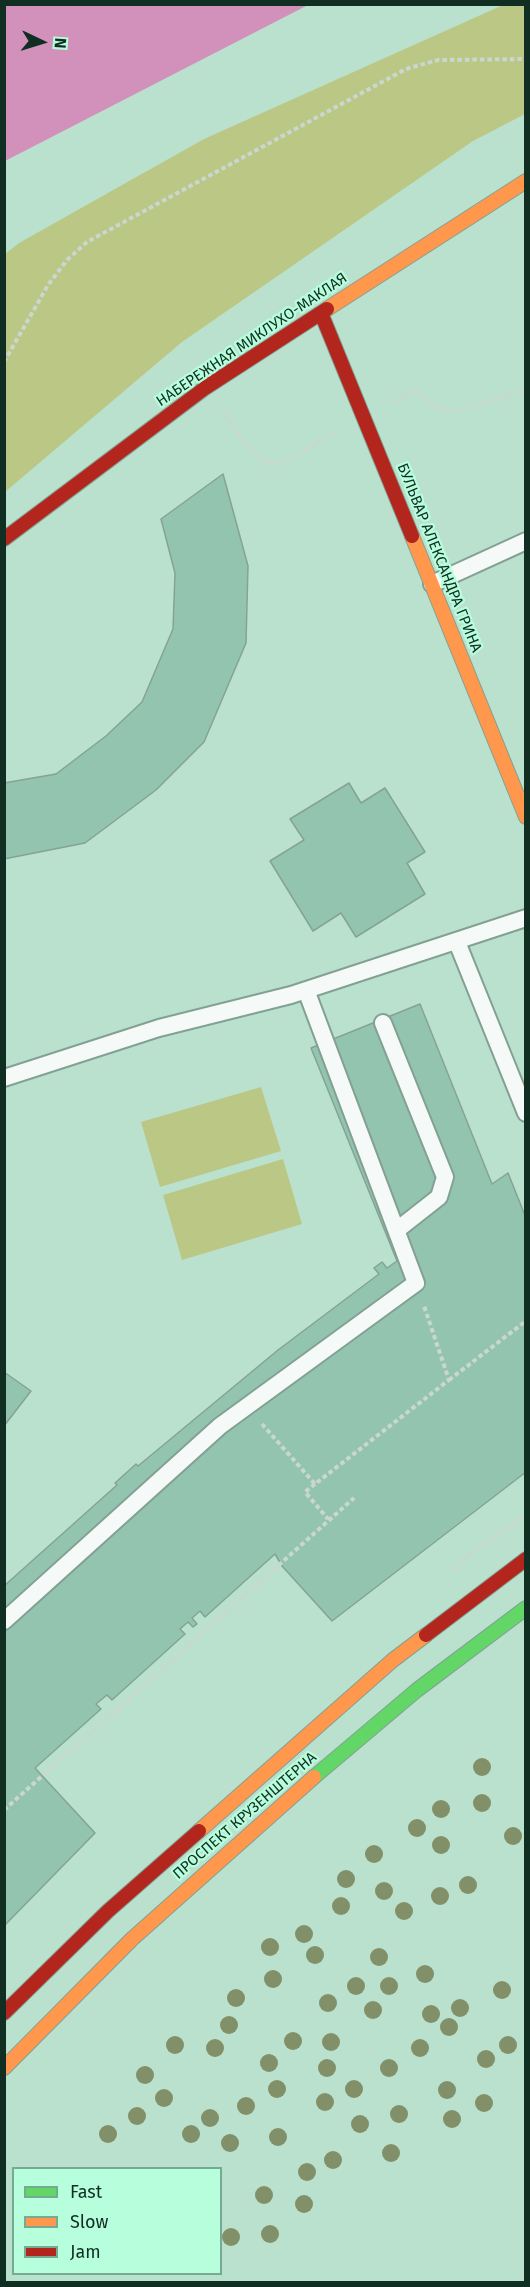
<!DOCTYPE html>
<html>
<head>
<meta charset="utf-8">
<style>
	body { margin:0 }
	#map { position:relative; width:530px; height:2287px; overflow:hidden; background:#bae1ce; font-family:"Fira Sans",sans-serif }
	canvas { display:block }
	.frame { position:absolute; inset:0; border:6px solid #112e22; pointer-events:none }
	.legend { position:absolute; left:12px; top:2167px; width:210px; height:108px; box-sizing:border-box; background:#b7fedc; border:2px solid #75ab92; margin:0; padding:8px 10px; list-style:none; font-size:18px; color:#112e22 }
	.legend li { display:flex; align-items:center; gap:12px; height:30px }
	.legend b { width:30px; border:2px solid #75ab92 }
	.north { position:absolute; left:12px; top:12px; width:60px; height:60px; -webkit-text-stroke:4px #b7fedc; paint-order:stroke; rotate:94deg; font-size:16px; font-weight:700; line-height:24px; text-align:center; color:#112e22 }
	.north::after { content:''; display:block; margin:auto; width:21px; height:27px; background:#112e22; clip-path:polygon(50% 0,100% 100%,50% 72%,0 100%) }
</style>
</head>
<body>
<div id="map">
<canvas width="530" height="2287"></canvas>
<div class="frame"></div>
<ul class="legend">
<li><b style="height:8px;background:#63d668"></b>Fast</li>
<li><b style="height:8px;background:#ff974d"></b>Slow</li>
<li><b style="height:8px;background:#b3261e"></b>Jam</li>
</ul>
<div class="north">N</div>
</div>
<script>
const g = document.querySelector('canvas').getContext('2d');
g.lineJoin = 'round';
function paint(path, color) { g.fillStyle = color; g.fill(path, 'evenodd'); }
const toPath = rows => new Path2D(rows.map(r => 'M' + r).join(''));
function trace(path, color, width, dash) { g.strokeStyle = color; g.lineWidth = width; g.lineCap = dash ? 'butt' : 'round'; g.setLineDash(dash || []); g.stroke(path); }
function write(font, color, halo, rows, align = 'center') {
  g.font = font + ' "Fira Sans",sans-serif'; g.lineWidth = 4.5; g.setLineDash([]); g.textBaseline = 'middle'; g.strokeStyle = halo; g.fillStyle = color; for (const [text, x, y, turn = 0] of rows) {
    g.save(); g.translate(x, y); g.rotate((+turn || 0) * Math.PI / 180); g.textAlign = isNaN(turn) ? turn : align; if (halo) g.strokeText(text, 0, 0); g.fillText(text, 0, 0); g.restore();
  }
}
paint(toPath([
	[503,5,525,5,525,114,473,141,182,342,5,492,5,254,19,243,204,139],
	[261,1087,281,1151,160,1187,141,1122],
	[283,1159,302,1224,182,1260,163,1195]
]), '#bbc785');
paint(toPath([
	[5,4,308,4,308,5,5,161]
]), '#d291bb');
const building = toPath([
	[223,474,248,566,246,643,204,742,156,790,85,843,4,859,4,783,56,774,106,736,142,702,173,629,175,573,161,519,223,474],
	[349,783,361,803,385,788,425,852,407,863,425,894,356,937,341,913,313,931,270,861,304,840,290,819,349,783],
	[420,1004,492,1184,508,1173,526,1218,526,1472,332,1621,282,1566,275,1554,205,1617,200,1611,192,1618,197,1624,193,1627,188,1622,180,1629,185,1634,112,1700,107,1695,96,1704,101,1709,35,1768,95,1833,4,1926,4,1586,117,1485,115,1483,136,1464,138,1466,278,1350,379,1274,374,1268,382,1262,387,1268,397,1261,311,1048,420,1004],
	[4,1372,31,1391,4,1426,4,1372]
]);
paint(building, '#93c4b0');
trace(building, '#84a395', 1.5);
const lane = toPath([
	[432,584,526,541],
	[457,942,526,1113],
	[383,1023,445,1177,439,1197,397,1230],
	[4,1078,159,1028,291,995,526,918],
	[4,1621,220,1426,416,1283,306,990]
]);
const fast = toPath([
	[314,1777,417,1690,526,1608]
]);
const slow = toPath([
	[327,309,526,181],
	[412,536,526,817],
	[199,1831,393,1660,426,1635],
	[4,2068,132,1939,314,1777]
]);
const jam = toPath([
	[321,313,412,536],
	[4,539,205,388,327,309],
	[426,1635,526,1559],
	[4,2013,108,1911,199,1831]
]);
trace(lane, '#82a193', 20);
trace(fast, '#82a193', 16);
trace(slow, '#82a193', 16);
trace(jam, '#82a193', 16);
trace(toPath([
	[4,362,48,285,67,260,87,242,406,69,438,60,526,59],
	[393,402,417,390,431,405,449,411,469,408,526,389],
	[224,414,249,448,261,459,273,464,293,457,336,432],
	[449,1380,526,1321],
	[262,1424,315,1484,449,1380,424,1306],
	[315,1484,305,1492,328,1519],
	[453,1570,464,1559,526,1514],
	[4,1810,354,1498]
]), '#cad7d1', 4, [4.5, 3]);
trace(lane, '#f5faf8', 16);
trace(fast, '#63d668', 14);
trace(slow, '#ff974d', 14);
trace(jam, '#b3261e', 14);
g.fillStyle = '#819069';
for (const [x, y] of [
	[482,1767],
	[482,1803],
	[441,1809],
	[417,1828],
	[513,1836],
	[441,1845],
	[374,1854],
	[346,1879],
	[468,1885],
	[384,1891],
	[440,1896],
	[341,1906],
	[404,1911],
	[304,1934],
	[270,1947],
	[315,1955],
	[379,1957],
	[425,1974],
	[273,1979],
	[356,1986],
	[389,1986],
	[502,1990],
	[236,1998],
	[328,2003],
	[460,2008],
	[373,2010],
	[431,2014],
	[229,2025],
	[449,2027],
	[293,2041],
	[331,2042],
	[175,2045],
	[508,2045],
	[215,2048],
	[420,2048],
	[486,2059],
	[269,2063],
	[327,2068],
	[389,2068],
	[145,2075],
	[277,2089],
	[354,2089],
	[447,2090],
	[164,2098],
	[325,2102],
	[484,2103],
	[246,2106],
	[399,2114],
	[137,2116],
	[210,2118],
	[452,2119],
	[360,2124],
	[108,2134],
	[191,2134],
	[278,2137],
	[230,2143],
	[391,2153],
	[333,2160],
	[307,2172],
	[264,2195],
	[304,2204],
	[270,2234],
	[231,2237]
]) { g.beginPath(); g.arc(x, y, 9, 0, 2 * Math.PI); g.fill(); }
write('15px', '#112e22', '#b7fedc', [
	["НАБЕРЕЖНАЯ МИКЛУХО-МАКЛАЯ",252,340,-34],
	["БУЛЬВАР АЛЕКСАНДРА ГРИНА",439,558,68],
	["ПРОСПЕКТ КРУЗЕНШТЕРНА",245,1816,-41]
]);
</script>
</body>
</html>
